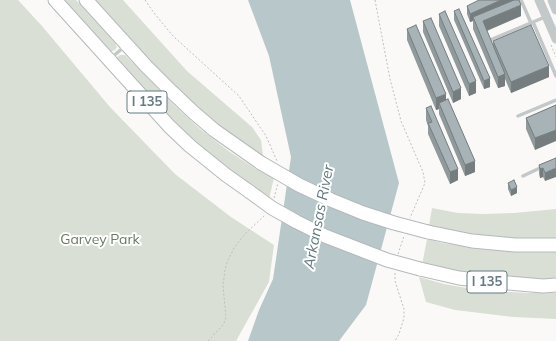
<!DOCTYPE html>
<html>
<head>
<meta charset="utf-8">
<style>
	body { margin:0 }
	canvas { display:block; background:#faf9f7 }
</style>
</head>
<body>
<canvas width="556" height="341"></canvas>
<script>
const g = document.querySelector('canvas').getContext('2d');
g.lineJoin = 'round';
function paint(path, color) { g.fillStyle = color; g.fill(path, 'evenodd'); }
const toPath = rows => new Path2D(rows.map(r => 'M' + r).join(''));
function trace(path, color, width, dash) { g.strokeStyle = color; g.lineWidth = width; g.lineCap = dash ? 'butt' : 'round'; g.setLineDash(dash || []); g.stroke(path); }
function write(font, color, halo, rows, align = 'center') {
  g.font = font + ' Mulish,sans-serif'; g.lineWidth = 4; g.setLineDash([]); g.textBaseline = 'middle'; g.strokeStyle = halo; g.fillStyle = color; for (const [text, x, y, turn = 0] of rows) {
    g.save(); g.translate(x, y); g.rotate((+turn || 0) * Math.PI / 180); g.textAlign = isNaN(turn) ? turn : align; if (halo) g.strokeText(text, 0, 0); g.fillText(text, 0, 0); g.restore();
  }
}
paint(toPath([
	[0,0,18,0,42,26,110,107,175,174,231,217,274,245,269,282,236,341,0,341],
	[61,0,76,0,115,43,117,47,115,50,110,52],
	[94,0,123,0,187,71,252,127,261,140,263,156,240,143,197,109,158,71],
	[120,55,125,55,175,106,200,129,230,152,256,169,274,178,269,199,204,152,178,130,116,60,117,57],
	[432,208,458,213,484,214,514,213,556,209,556,239,521,240,487,237,429,226],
	[427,239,442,243,504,251,556,251,556,279,537,280,493,277,422,265],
	[419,277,444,284,478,290,528,293,556,293,556,319,513,317,455,310,426,302]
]), '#dadfd6');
paint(toPath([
	[248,0,350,0,399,183,366,305,339,341,248,341,259,310,273,279,291,157,269,56]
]), '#b8c7c9');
const motorway = toPath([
	[55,0,169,126,190,146,226,175,250,192],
	[86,0,146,66,172,92,193,112,214,130,261,163],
	[428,232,472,241,515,245,556,245],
	[420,269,459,278,485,281,543,286,556,285]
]);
trace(motorway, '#b4b9bc', 15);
trace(toPath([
	[145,0,154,13,173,36,239,96,266,136,277,161],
	[375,0,390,79,401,121,423,172,425,183,410,218],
	[551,45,556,57],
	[274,198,278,183],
	[398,254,404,236],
	[395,273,395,281,404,309,404,318,399,334,395,341],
	[208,341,223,325,226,318,223,286,225,269,228,260,234,248,245,234,265,215]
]), '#bbbfc1', 1, [2, 2]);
trace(toPath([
	[521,0,531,23],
	[533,22,556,76],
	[490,40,545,17],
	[111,58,124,47],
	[518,116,556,100],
	[523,176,542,167]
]), '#c3c8cb', 3.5);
trace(toPath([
	[539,0,556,39],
	[552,0,556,10]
]), '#c3c8cb', 9);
trace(motorway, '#fff', 13);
const motorwayBridge = toPath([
	[261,163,299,185,331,200,363,213,394,223,428,232],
	[250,192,272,208,297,222,325,236,387,260,420,269]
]);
trace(motorwayBridge, '#b4b9bc', 15, []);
trace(motorwayBridge, '#fff', 13);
paint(toPath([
	[467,6,521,16,487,31,493,47,493,41,549,77,511,93,505,79,505,86,498,88,473,29,473,21,470,22,467,14],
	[454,11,490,87,484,89,454,20],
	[439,14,476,93,469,96,439,26],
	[423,21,461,99,453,103,423,32],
	[407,29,446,100,475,172,465,176,439,114,439,109,436,110,407,40],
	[556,105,535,150,526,129,526,118],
	[426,108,458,180,450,184,428,134,428,126,426,120],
	[556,158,545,181,543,177,540,178,539,174,539,165],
	[508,183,517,193,511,196,508,189]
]), '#909a9d');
paint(toPath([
	[501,0,516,0,473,17,473,21,470,22,470,14],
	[521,5,521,16,483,32,483,21],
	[549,66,549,77,511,93,511,82],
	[505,74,505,86,498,88,498,77],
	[490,78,490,87,484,89,484,81],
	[476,81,476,93,469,96,469,84],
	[461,88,461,99,453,103,453,92],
	[446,94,446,106,439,103,439,109,436,110,436,98],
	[556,130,556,141,535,150,535,138],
	[475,161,475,172,465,176,465,165],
	[543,168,543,177,540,178,540,169],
	[556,168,556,177,545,181,545,173],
	[458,169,458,180,450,184,450,172],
	[517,187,517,193,511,196,511,190]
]), '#757d7f');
const building = toPath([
	[479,0,501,0,470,14,467,6,479,0],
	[514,0,519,0,521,5,483,21,505,74,498,77,473,17,514,0],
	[459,9,490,78,484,81,454,11,459,9],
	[445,11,476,81,469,84,439,14,445,11],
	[431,18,461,88,453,92,423,21,431,18],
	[416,25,446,94,436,98,407,29,416,25],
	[531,25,549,66,511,82,493,41,531,25],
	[448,99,475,161,465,165,439,103,448,99],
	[556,105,556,130,535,138,526,118,556,105],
	[431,106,458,169,450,172,428,123,432,122,426,108,431,106],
	[556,158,556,168,545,173,543,168,540,169,539,165,556,158],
	[514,180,517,187,511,190,508,183,514,180]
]);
paint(building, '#a7b3b6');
trace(building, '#757d7f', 1);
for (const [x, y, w] of [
	[147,102,40],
	[487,282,40]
]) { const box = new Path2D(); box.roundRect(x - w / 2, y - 11, w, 22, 3); g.fillStyle = '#fff'; g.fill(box); trace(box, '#657a82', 1); }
write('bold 13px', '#657a82', null, [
	["I 135",147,102],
	["I 135",487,282]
]);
write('14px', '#6b7a64', '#fff', [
	["Garvey Park",100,240]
]);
write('italic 15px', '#60787c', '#fff', [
	["Arkansas River",319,217,-79]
]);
</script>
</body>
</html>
